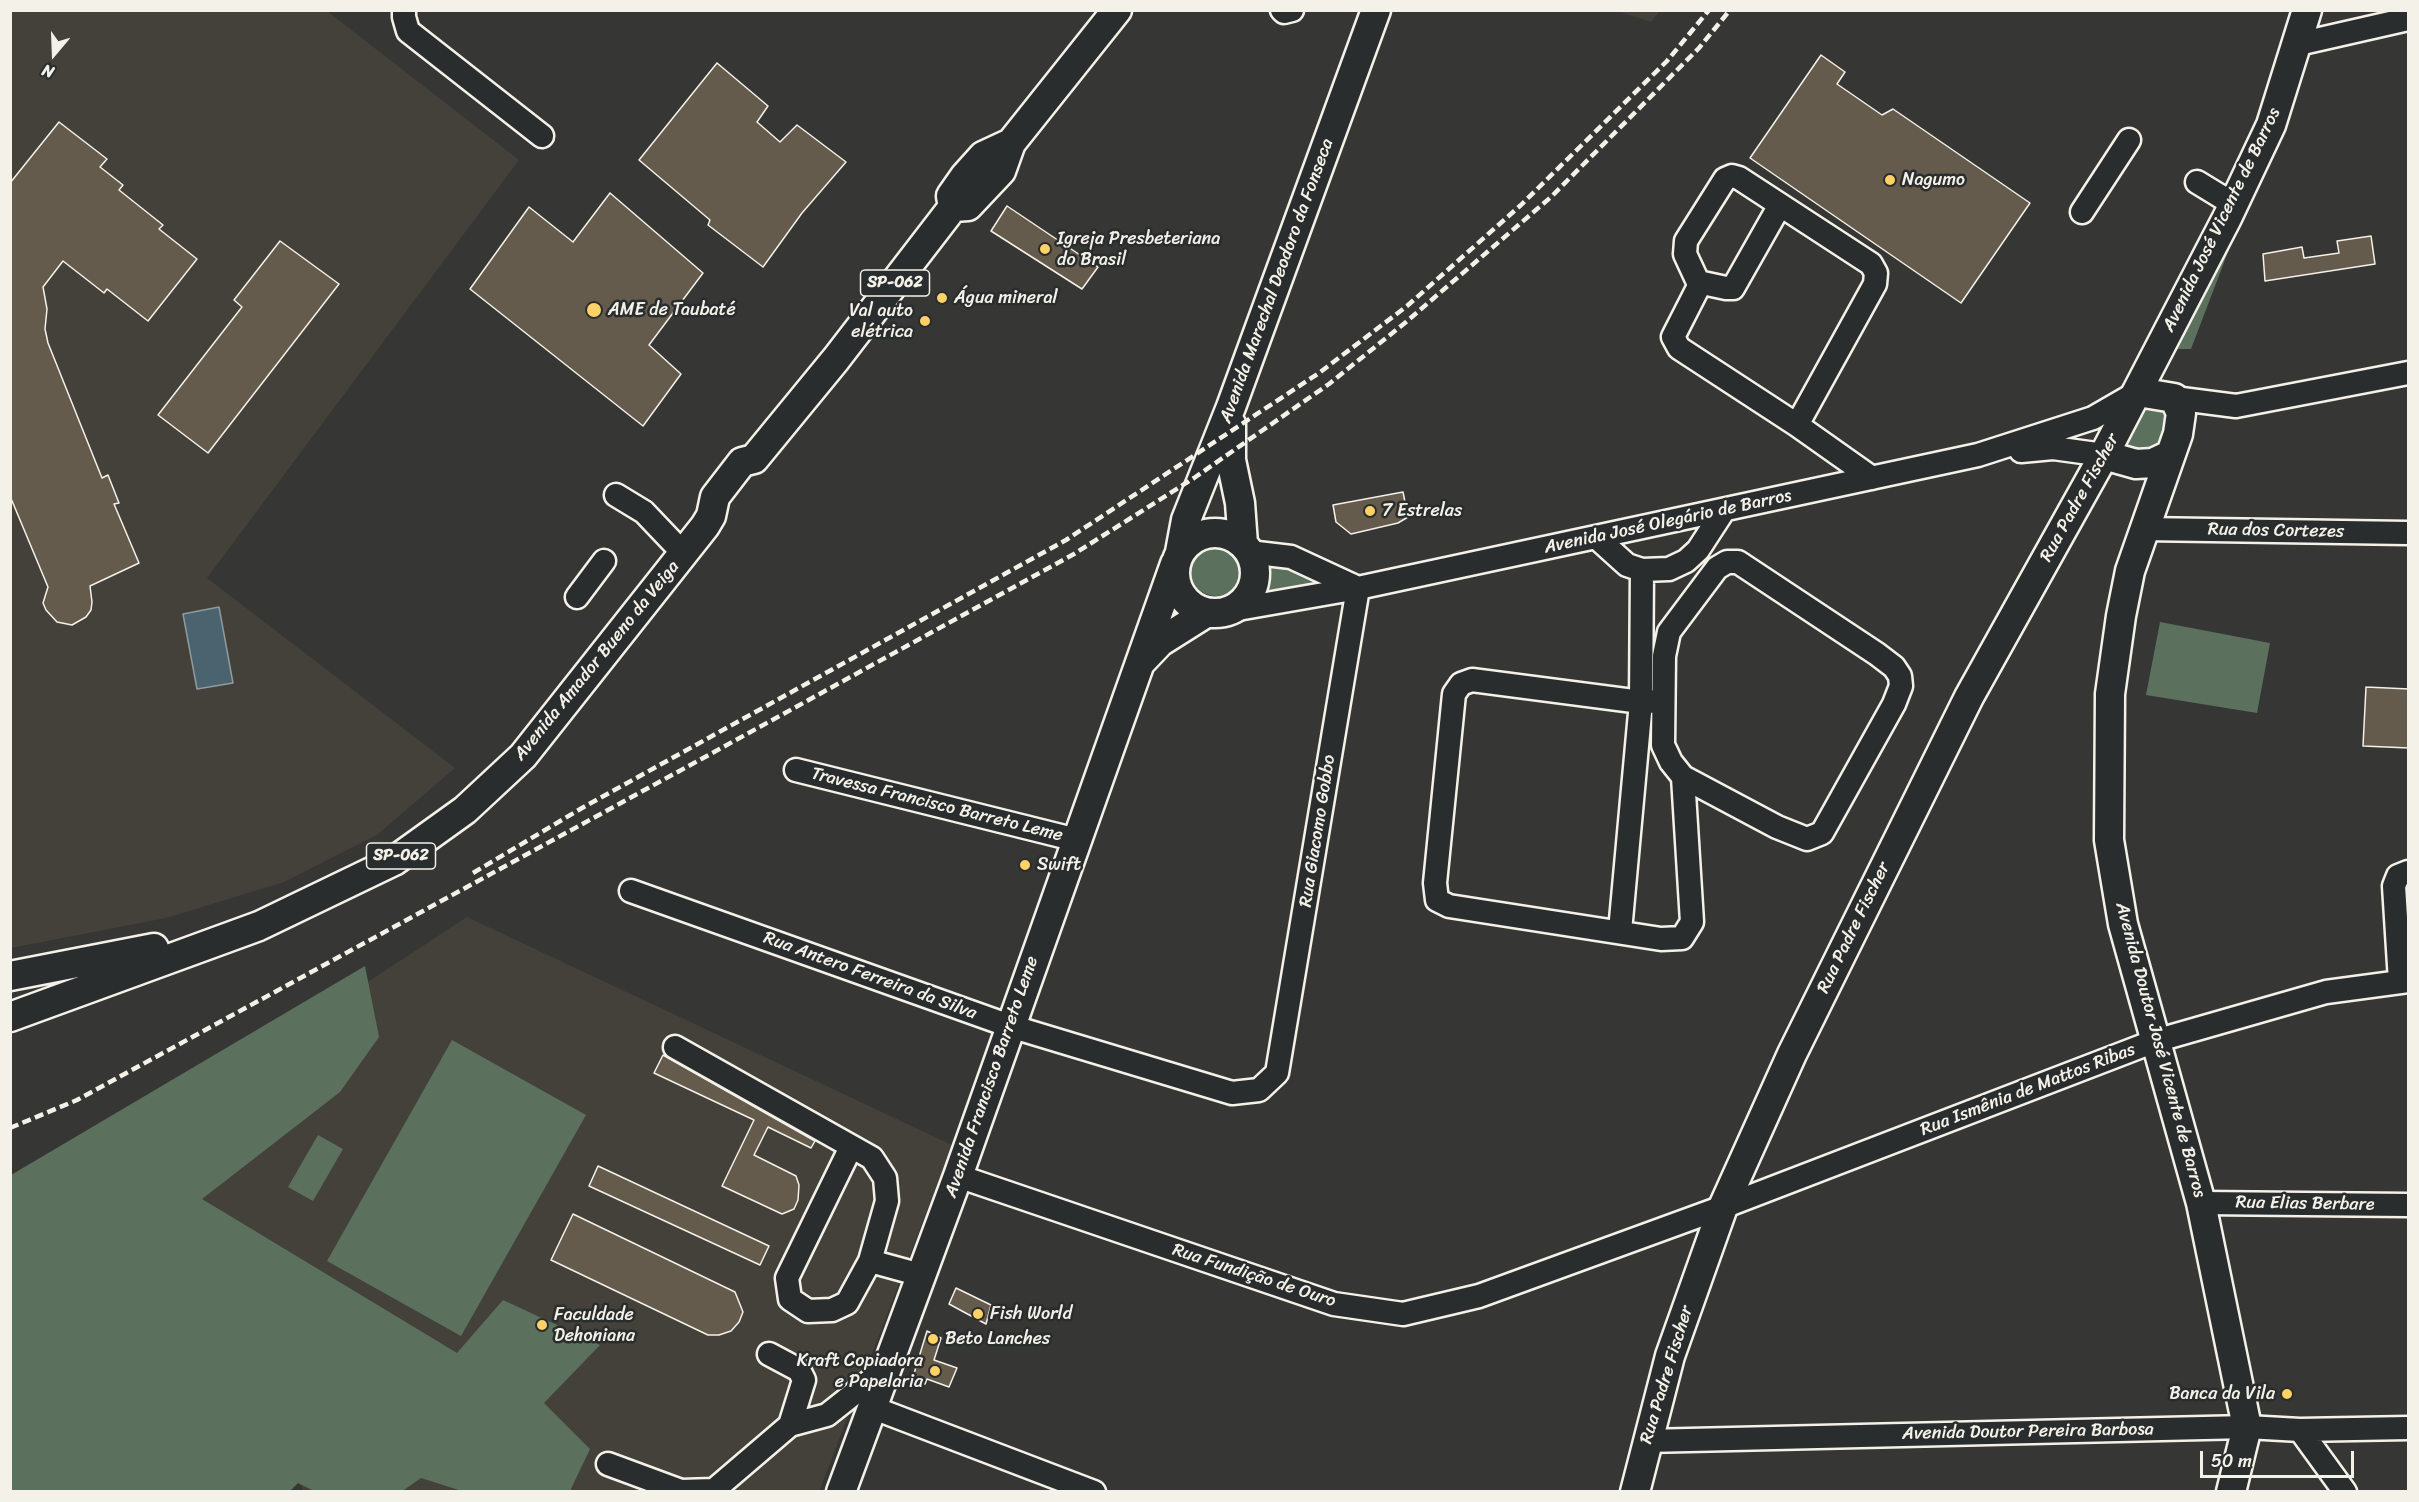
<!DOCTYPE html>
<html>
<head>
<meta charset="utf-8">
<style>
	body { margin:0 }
	#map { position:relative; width:2419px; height:1502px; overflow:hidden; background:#363634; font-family:Sriracha,sans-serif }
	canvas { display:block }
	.frame { position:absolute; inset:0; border:12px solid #f4f1e8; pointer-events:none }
	.north { position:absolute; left:24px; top:24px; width:60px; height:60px; -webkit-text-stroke:4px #2a2d2e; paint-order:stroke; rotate:199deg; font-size:16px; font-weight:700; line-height:24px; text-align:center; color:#f4f1e8 }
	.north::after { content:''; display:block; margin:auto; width:21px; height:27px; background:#f4f1e8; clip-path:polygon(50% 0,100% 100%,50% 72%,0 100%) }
	.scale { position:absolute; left:2200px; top:1451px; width:154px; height:27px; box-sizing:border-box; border:3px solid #f4f1e8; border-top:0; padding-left:8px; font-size:18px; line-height:21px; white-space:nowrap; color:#f4f1e8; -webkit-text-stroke:4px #2a2d2e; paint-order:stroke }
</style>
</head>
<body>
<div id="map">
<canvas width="2419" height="1502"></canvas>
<div class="frame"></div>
<div class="north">N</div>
<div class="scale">50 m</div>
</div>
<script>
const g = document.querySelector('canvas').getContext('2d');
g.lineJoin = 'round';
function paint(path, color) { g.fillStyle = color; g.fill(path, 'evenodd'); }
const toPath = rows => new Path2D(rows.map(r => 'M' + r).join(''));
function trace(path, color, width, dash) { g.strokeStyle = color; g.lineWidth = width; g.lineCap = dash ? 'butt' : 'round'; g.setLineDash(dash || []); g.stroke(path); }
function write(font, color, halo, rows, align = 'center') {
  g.font = font + ' Sriracha,sans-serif'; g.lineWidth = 5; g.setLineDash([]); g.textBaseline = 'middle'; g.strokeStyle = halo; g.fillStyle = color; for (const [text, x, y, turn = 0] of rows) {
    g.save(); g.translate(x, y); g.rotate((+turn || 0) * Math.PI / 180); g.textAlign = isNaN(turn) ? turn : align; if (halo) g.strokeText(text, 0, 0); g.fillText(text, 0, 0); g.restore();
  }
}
paint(toPath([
	[10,11,327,11,519,160,207,578,455,768,377,835,284,882,166,918,11,948],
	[1617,11,1660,11,1651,22],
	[467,917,952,1145,819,1492,304,1491,97,1159]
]), '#44413b');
paint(toPath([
	[2235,220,2236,231,2191,349,2171,349],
	[2141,405,2162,409,2168,414,2167,433,2156,450,2133,451,2128,447,2126,438],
	'1190 570a26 26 0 1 1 52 0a26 26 0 1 1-52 0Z',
	[1264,556,1322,581,1255,598,1262,577],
	[2160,622,2270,643,2257,713,2146,695],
	[365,966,379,1037,340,1092,202,1199,457,1353,503,1300,600,1345,544,1403,590,1449,570,1491,462,1491,421,1478,401,1492,314,1491,298,1483,289,1492,11,1491,11,1175],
	[452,1040,586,1115,461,1336,327,1261],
	[318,1135,343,1149,313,1201,288,1187]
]), '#5b715d');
const water = toPath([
	[219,607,233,683,197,689,183,614,219,607]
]);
paint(water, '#4a636f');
trace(water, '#8e9c9f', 1.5);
const building = toPath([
	[1821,55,1845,72,1837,84,1882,115,1893,109,2030,203,1961,303,1750,158,1821,55],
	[717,63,768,106,757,122,780,142,797,125,846,162,802,213,763,267,708,225,710,220,639,160,717,63],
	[59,122,107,159,100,167,123,185,119,190,163,225,159,229,197,259,148,321,107,289,104,293,63,261,43,287,47,309,45,329,48,343,102,478,108,475,119,503,114,504,139,563,90,586,92,602,91,610,86,617,72,625,57,622,46,610,43,603,48,587,10,496,10,183,59,122],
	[610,193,703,273,649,345,681,374,643,426,470,289,529,207,573,242,610,193],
	[1007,206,1098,267,1082,289,991,231,1007,206],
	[2371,236,2375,264,2265,281,2263,254,2302,247,2304,258,2339,253,2337,241,2371,236],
	[280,241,339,284,208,453,158,415,242,307,234,300,280,241],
	[1403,492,1408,517,1398,523,1351,534,1336,522,1333,505,1403,492],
	[2366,687,2409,689,2409,748,2363,746,2366,687],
	[663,1055,815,1141,811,1148,768,1127,754,1155,796,1176,799,1185,798,1200,794,1209,782,1214,722,1186,754,1120,654,1073,663,1055],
	[598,1166,769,1246,760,1265,589,1186,598,1166],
	[573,1214,735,1292,743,1312,739,1322,731,1331,719,1335,708,1335,551,1260,573,1214],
	[956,1288,991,1305,986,1324,949,1304,956,1288],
	[927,1331,941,1338,934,1360,957,1368,949,1387,927,1379,925,1384,912,1380,927,1331]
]);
paint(building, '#645b4c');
trace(building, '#f4f1e8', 1.5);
const minor = toPath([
	[404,10,404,17,408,31,542,136],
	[1282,10,1284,12,1292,10],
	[2298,44,2408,19],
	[2197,182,2233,204],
	[2082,212,2129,140],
	[1698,282,1726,288,1733,288,1780,205],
	[2174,398,2236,406,2408,373],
	[1797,425,1875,284,1876,273,1871,264,1739,178,1732,176,1725,179,1686,241,1685,254,1698,282,1698,288,1673,337,1679,348,1797,425,1872,478],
	[2021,451,2053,448,2104,455],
	[616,495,644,512,683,553],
	[2143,529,2408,533],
	[1596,537,1627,565,1642,570,1669,569,1686,561,1698,550,1724,510],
	[1249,552,1291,557,1358,588],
	[577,597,604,561],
	[1232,610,1358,588,1978,455,2093,418,2138,392],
	[1663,701,1641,702,1472,680,1461,684,1454,694,1435,883,1437,900,1449,906,1661,939,1682,938,1692,922,1683,777,1671,762,1663,745,1664,656,1669,632,1717,568,1727,562,1738,562,1877,654,1894,667,1900,676,1901,686,1894,704,1822,833,1807,839,1777,827,1683,777],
	[796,770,1077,840],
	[631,891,1010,1026,1232,1093,1259,1090,1277,1073,1358,588],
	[1620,931,1641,702,1642,570],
	[2400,981,2394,886,2398,876,2408,872],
	[675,1047,872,1158,885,1178,887,1201,870,1261,921,1275],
	[851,1147,787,1278,790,1299,808,1311,832,1310,847,1303,870,1261],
	[958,1176,1334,1304,1403,1314,1479,1296,1723,1207,2155,1041,2326,992,2408,981],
	[2201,1203,2408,1205],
	[769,1354,799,1370,804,1380,790,1425],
	[871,1407,1094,1492],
	[2300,1430,2345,1492],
	[1646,1441,2247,1427,2300,1430,2408,1428],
	[608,1464,681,1491,714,1490,790,1425,827,1415,885,1369]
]);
const major = toPath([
	[953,207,968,206,1001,171,1011,143,1117,10],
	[953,207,951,196,965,176,983,156,1011,143],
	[2138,392,2174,398,2181,413,2178,434,2130,571,2121,616,2110,694,2109,840,2123,924,2201,1203,2247,1427,2231,1492],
	[1231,424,1231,460,1240,503,1243,544],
	[2104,455,2136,464,2153,463,2170,455],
	'1175 573a40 40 0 1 1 80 0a40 40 0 1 1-80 0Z',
	[1180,552,1186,520,1231,407,1376,10],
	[1141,662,1160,642,1206,613],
	[10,976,154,948],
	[10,1017,259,926,394,861,465,810,523,756,705,526,711,516,715,497,742,462,754,459,836,359,953,207],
	[841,1492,958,1176,1175,564],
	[1635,1492,1670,1356,1723,1207,1792,1054,1969,697,2104,455,2227,218,2271,125,2307,10]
]);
trace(minor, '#f4f1e8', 27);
trace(major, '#f4f1e8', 33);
trace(minor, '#2a2d2e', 22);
trace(major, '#2a2d2e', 28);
trace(toPath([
	[473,873,582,808,1066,540,1319,373,1407,306,1521,205,1667,61,1709,10],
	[10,1128,77,1100,705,757,1074,554,1194,478,1329,384,1406,322,1551,197,1699,48,1730,10]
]), '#f4f1e8', 4.5, [9, 4.5]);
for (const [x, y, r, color] of [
	[1890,180,6,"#ffd166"],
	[1045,249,6,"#ffd166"],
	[942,298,6,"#ffd166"],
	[594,310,8,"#ffd166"],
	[925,321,6,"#ffd166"],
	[1370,511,6,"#ffd166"],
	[1025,865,6,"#ffd166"],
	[978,1314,6,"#ffd166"],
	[542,1325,6,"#ffd166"],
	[933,1339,6,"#ffd166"],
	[935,1371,6,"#ffd166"],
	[2287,1394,6,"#ffd166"]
]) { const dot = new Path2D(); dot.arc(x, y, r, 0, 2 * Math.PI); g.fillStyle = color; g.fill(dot); trace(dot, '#2a2d2e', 2); }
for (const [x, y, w] of [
	[895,283,69],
	[401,856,69]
]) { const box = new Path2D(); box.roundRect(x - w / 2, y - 13, w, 26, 4.5); g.fillStyle = '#2a2d2e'; g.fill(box); trace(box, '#f4f1e8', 1.5); }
write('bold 16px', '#f4f1e8', null, [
	["SP-062",895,283],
	["SP-062",401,856]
]);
write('18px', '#f4f1e8', '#2a2d2e', [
	["Nagumo",1902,180],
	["Igreja Presbeteriana",1057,239],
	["do Brasil",1057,260],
	["Água mineral",954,298],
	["AME de Taubaté",608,310],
	["Val auto",913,311,"right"],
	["elétrica",913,332,"right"],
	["7 Estrelas",1382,511],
	["Swift",1037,865],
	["Fish World",990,1314],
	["Faculdade",554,1315],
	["Dehoniana",554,1336],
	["Beto Lanches",945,1339],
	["Kraft Copiadora",923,1361,"right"],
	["e Papelaria",923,1382,"right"],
	["Banca da Vila",2275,1394,"right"]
], 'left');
write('18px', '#f4f1e8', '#2a2d2e', [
	["Avenida José Vicente de Barros",2222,220,-64],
	["Avenida Marechal Deodoro da Fonseca",1277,281,-70],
	["Rua Padre Fischer",2080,498,-61],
	["Avenida José Olegário de Barros",1668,522,-12],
	["Rua dos Cortezes",2276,531,1],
	["Avenida Amador Bueno da Veiga",597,661,-51],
	["Travessa Francisco Barreto Leme",937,805,14],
	["Rua Giacomo Gobbo",1318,831,-81],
	["Rua Padre Fischer",1854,928,-64],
	["Rua Antero Ferreira da Silva",870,976,20],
	["Avenida Doutor José Vicente de Barros",2160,1050,75],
	["Avenida Francisco Barreto Leme",992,1077,-71],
	["Rua Ismênia de Mattos Ribas",2028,1090,-21],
	["Rua Elias Berbare",2305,1204,1],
	["Rua Fundição de Ouro",1254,1276,18],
	["Rua Padre Fischer",1667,1375,-73],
	["Avenida Doutor Pereira Barbosa",2028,1432,-1]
]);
</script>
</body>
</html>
